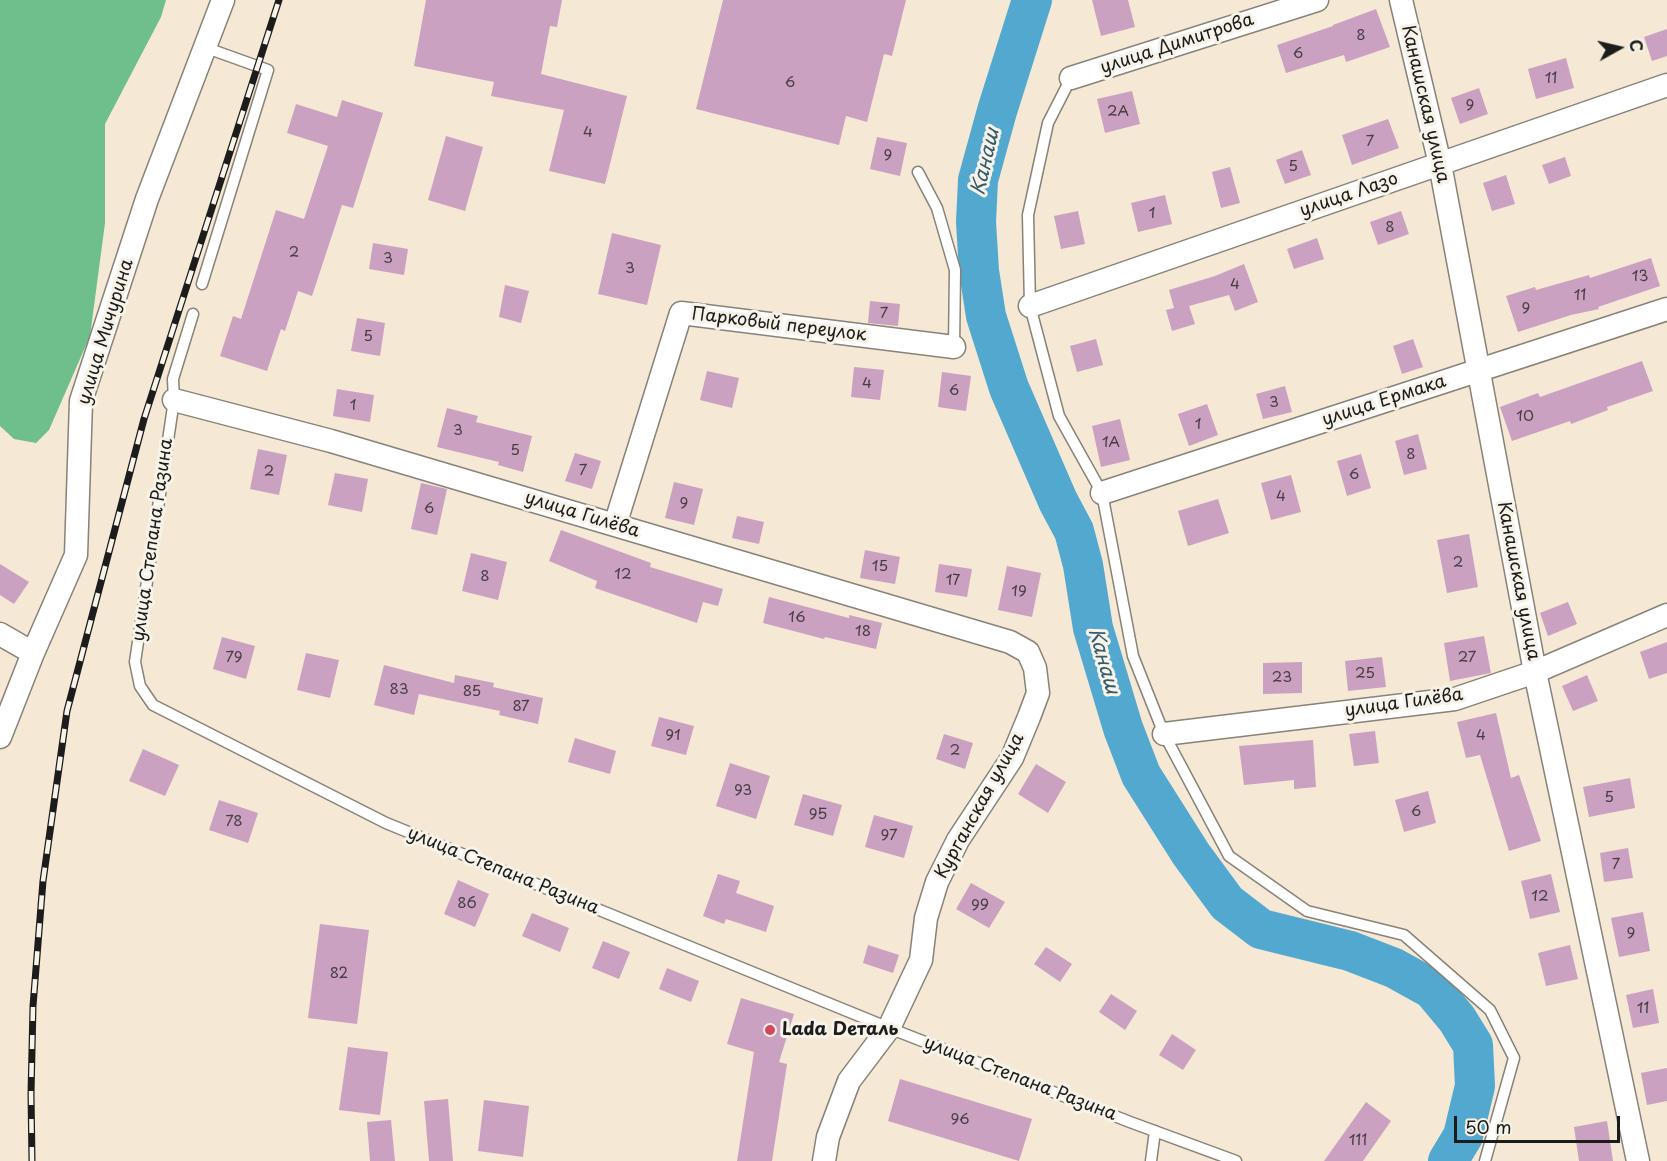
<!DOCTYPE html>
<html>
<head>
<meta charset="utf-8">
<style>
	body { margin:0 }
	#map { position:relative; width:1667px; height:1161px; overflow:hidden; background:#f5e8d4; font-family:"Playpen Sans",sans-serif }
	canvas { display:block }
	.north { position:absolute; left:1589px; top:18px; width:60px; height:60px; -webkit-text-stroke:4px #f7f3e8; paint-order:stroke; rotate:82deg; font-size:16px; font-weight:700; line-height:24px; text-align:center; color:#1c1c1c }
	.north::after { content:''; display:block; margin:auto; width:21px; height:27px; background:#1c1c1c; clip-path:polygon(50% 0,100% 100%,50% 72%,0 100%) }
	.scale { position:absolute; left:1454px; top:1116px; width:166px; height:27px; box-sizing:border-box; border:3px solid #1c1c1c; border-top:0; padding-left:8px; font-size:18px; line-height:21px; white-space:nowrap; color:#1c1c1c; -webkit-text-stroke:4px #f7f3e8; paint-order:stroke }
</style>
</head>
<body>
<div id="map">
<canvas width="1667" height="1161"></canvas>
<div class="north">С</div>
<div class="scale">50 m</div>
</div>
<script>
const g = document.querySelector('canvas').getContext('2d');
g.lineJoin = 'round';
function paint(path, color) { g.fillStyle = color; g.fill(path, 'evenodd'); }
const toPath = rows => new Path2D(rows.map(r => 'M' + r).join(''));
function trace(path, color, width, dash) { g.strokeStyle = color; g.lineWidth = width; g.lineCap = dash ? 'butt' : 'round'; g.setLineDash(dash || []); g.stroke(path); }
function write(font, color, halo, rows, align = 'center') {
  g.font = font + ' "Playpen Sans",sans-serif'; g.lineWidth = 6; g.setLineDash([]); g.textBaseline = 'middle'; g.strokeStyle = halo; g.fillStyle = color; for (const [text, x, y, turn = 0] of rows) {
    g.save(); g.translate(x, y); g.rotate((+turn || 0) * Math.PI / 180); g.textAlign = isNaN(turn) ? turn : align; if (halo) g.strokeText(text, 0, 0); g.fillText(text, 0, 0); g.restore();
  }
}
paint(toPath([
	[0,0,166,0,161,17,105,124,105,223,90,336,49,430,36,443,14,439,0,426]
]), '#6ebf8b');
trace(toPath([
	[1032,0,997,111,978,180,976,222,979,271,986,316,1009,388,1058,501,1074,531,1083,565,1093,628,1123,728,1141,775,1191,854,1227,903,1261,929,1350,951,1394,968,1432,989,1457,1019,1473,1045,1475,1086,1463,1136,1448,1161]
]), '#52a8ce', 40);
paint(toPath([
	[426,0,562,0,557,27,550,26,541,74,627,96,605,184,549,171,564,110,491,96,494,82,414,66],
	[723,0,906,0,892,56,884,54,867,122,846,116,839,145,696,109],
	[1092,0,1128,0,1135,27,1101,36],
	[1376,9,1390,47,1346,62,1344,55,1286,73,1277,45,1333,26,1333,25],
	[1667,29,1667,56,1652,61,1644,37],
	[1566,58,1574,88,1536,99,1528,69],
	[1479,88,1488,114,1460,124,1451,98],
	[1132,91,1140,124,1105,133,1097,99],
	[342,100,383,113,353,208,342,205,312,296,298,291,285,331,281,329,267,371,220,356,233,316,241,319,276,210,304,219,328,146,287,133,296,104,337,117],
	[1388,119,1399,148,1352,165,1342,135],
	[446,136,483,147,465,211,428,200],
	[877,137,907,143,900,176,870,169],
	[1302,150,1311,175,1285,184,1276,160],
	[1565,157,1571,176,1549,184,1542,165],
	[1230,167,1240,203,1221,208,1212,172],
	[1506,175,1515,204,1492,211,1483,183],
	[1165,195,1172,224,1138,232,1131,203],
	[1078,211,1085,244,1061,249,1054,216],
	[1401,211,1409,234,1378,245,1370,222],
	[612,233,661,245,647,305,598,294],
	[1317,238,1324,259,1294,269,1287,249],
	[373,243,408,249,404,275,369,269],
	[1651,258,1660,286,1598,307,1599,309,1571,315,1518,332,1506,296,1535,287,1536,290,1589,275,1590,278],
	[1244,264,1258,302,1235,311,1229,295,1189,306,1195,324,1172,331,1166,310,1174,308,1169,290,1215,276],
	[505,285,529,291,521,323,499,317],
	[870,301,900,304,898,326,868,323],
	[357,318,385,323,380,356,351,351],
	[1096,339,1103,365,1077,372,1070,346],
	[1413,339,1423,367,1402,374,1393,346],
	[1642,361,1653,391,1607,407,1608,410,1571,424,1570,421,1512,441,1500,407,1538,393,1540,397],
	[854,367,884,370,880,400,851,397],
	[707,371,739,378,732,408,700,400],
	[942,372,971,376,966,411,938,407],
	[1285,386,1292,412,1263,419,1256,394],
	[337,389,374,395,370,422,333,416],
	[1207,404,1218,435,1189,446,1178,414],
	[447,408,478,416,476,422,532,436,523,472,498,465,499,462,437,447],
	[1120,419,1130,460,1101,467,1092,426],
	[1418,434,1427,469,1404,475,1395,441],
	[258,449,287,455,279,495,250,489],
	[575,453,601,461,592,489,565,481],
	[1361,454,1371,488,1347,496,1337,461],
	[335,473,368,479,362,512,328,505],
	[1291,475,1301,512,1271,520,1261,483],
	[674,482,703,489,694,525,665,518],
	[421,483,447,489,437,535,411,529],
	[1218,499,1229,533,1188,546,1178,511],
	[737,516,764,522,759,544,732,538],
	[561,530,651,563,650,567,723,589,718,606,703,602,697,623,595,588,597,581,549,561],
	[1469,534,1478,587,1447,593,1437,540],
	[865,550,900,557,895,584,860,578],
	[471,553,507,562,498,600,462,591],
	[0,564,29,582,14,604,0,595],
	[939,564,972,569,967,597,935,592],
	[1007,566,1041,573,1032,617,998,610],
	[769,597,849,618,849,615,882,623,876,649,825,637,824,639,763,623],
	[1568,602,1577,624,1548,636,1540,613],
	[1484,636,1491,673,1450,681,1444,643],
	[222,637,255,646,246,679,213,669],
	[1667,642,1667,673,1649,679,1640,652],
	[306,653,339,660,330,698,297,690],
	[1382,657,1386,687,1348,691,1345,661],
	[1302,662,1302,693,1263,694,1263,663],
	[384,665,454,683,455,675,494,683,493,687,543,698,538,724,499,715,500,711,419,694,414,715,374,705],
	[1587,675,1598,701,1573,711,1562,686],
	[1496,713,1511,778,1519,775,1541,841,1509,851,1480,755,1466,758,1457,722],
	[659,717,694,726,686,755,651,746],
	[1375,731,1379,763,1354,766,1349,734],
	[944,734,973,743,965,769,936,759],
	[575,738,616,751,610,774,568,762],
	[1313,740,1316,787,1294,789,1294,780,1244,785,1239,746],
	[143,749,179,765,165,796,129,781],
	[730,763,770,776,756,819,716,806],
	[1036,764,1066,782,1048,813,1018,794],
	[1630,778,1635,808,1589,817,1583,787],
	[1428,791,1436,823,1404,832,1395,800],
	[803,794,842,805,833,836,794,825],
	[219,800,258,813,248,843,209,830],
	[874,815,913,826,904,858,865,847],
	[1628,848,1633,878,1604,882,1600,853],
	[718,874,740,881,736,893,774,906,766,932,726,919,724,924,703,916],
	[1551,874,1560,912,1530,919,1521,881],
	[458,880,489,894,475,927,444,914],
	[971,883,1005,902,989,928,956,909],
	[1643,912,1650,951,1619,957,1611,918],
	[532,913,569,928,560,952,522,936],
	[320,924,369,930,357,1024,308,1018],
	[603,941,630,952,619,979,592,968],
	[868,945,899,955,893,973,863,963],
	[1570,945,1578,979,1546,986,1538,953],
	[1046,947,1072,964,1060,982,1034,964],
	[667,968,699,981,691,1002,659,989],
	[1653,989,1659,1023,1633,1028,1626,995],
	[1111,994,1137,1011,1125,1030,1099,1012],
	[741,998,794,1014,779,1062,787,1064,772,1161,737,1161,754,1052,727,1044],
	[1172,1034,1196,1050,1183,1070,1159,1055],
	[348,1047,388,1052,380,1115,339,1110],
	[1667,1068,1667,1101,1647,1105,1641,1073],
	[900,1079,1032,1119,1019,1161,888,1121],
	[448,1099,453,1161,429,1161,424,1101],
	[484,1100,529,1106,523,1157,478,1151],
	[1366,1102,1391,1121,1363,1161,1324,1161],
	[391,1120,395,1161,370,1161,367,1122],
	[1607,1121,1613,1161,1579,1161,1574,1127]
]), '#cba1c1');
const service = toPath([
	[1071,78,1048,123,1028,215,1030,306,1059,416,1102,493,1133,656,1164,734,1229,856,1307,911,1404,935,1490,1010,1514,1058,1485,1161],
	[918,172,937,208,955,270,954,347],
	[202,284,268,70,204,47],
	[193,314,173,379,174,400,135,662,140,686,153,705,386,823,889,1028,1130,1122,1236,1161],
	[1151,1161,1155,1131]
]);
const minor = toPath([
	[1401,0,1440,164,1535,672,1638,1161],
	[1071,78,1317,0],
	[1030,306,1667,85],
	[174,400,331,441,1010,642,1028,652,1035,668,1038,693,1029,717,1012,758,958,840,937,882,926,918,921,960,889,1028,849,1081,828,1137,824,1161],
	[1102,493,1667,309],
	[615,525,681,313,954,347],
	[0,634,33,653],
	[1164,734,1455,699,1535,672,1667,615],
	[0,737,33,653,76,555,81,401,147,199,223,0]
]);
trace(service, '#888278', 13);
trace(minor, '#888278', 25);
trace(service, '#fff', 10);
trace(minor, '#fff', 22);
const rail = toPath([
	[32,1161,31,1094,33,1006,43,881,67,711,144,419,279,0]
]);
trace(rail, '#1c1c1c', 7);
trace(rail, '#f7f3e8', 4.5, [14]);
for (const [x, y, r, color] of [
	[770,1030,6,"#d1495b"]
]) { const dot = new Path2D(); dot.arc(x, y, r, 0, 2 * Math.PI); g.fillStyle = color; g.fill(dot); trace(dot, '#f7f3e8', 2); }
write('15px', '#483d45', null, [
	["8",1361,36],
	["6",1298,54],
	["11",1551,79],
	["6",790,83],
	["9",1470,106],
	["2А",1118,112],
	["4",588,133],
	["7",1370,142],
	["9",888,156],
	["5",1293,167],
	["1",1152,214],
	["8",1390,228],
	["2",294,253],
	["3",388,259],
	["3",630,269],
	["13",1640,277],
	["4",1235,285],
	["11",1580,296],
	["9",1526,309],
	["7",884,314],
	["5",368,337],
	["4",867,384],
	["6",954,391],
	["3",1274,403],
	["1",353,406],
	["10",1525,417],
	["1",1198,425],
	["3",458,431],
	["1А",1111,443],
	["5",515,451],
	["8",1411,455],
	["7",583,471],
	["2",269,472],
	["6",1354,475],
	["4",1281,497],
	["9",684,504],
	["6",429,509],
	["2",1458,563],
	["15",880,567],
	["12",623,575],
	["8",485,577],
	["17",953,581],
	["19",1019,592],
	["16",797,618],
	["18",863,632],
	["79",234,658],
	["27",1467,658],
	["25",1365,674],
	["23",1282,678],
	["83",399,690],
	["85",472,692],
	["87",521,707],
	["91",673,736],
	["4",1481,736],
	["2",955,751],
	["93",743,791],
	["5",1609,798],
	["6",1416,812],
	["95",818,815],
	["78",234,822],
	["97",889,836],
	["7",1616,865],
	["12",1540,897],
	["86",467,904],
	["99",980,906],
	["9",1631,934],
	["82",339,974],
	["11",1643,1009],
	["96",960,1120],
	["111",1358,1141]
]);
write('18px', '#1c1c1c', '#f7f3e8', [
	["улица Димитрова",1177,44,-18],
	["Канашская улица",1425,104,77],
	["улица Лазо",1349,195,-19],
	["Парковый переулок",779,325,7],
	["улица Мичурина",106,332,-73],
	["улица Ермака",1384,401,-18],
	["улица Гилёва",582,515,17],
	["улица Степана Разина",153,540,-82],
	["Канашская улица",1518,581,79],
	["улица Гилёва",1404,703,-8],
	["Курганская улица",980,806,-61],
	["улица Степана Разина",503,871,22],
	["улица Степана Разина",1020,1079,21]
]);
write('bold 18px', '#1c1c1c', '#f7f3e8', [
	["Lada Dеталь",782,1030]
], 'left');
write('italic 20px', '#345b6c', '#f7f3e8', [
	["Канаш",986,162,-77],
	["Канаш",1103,661,74]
]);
</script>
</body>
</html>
